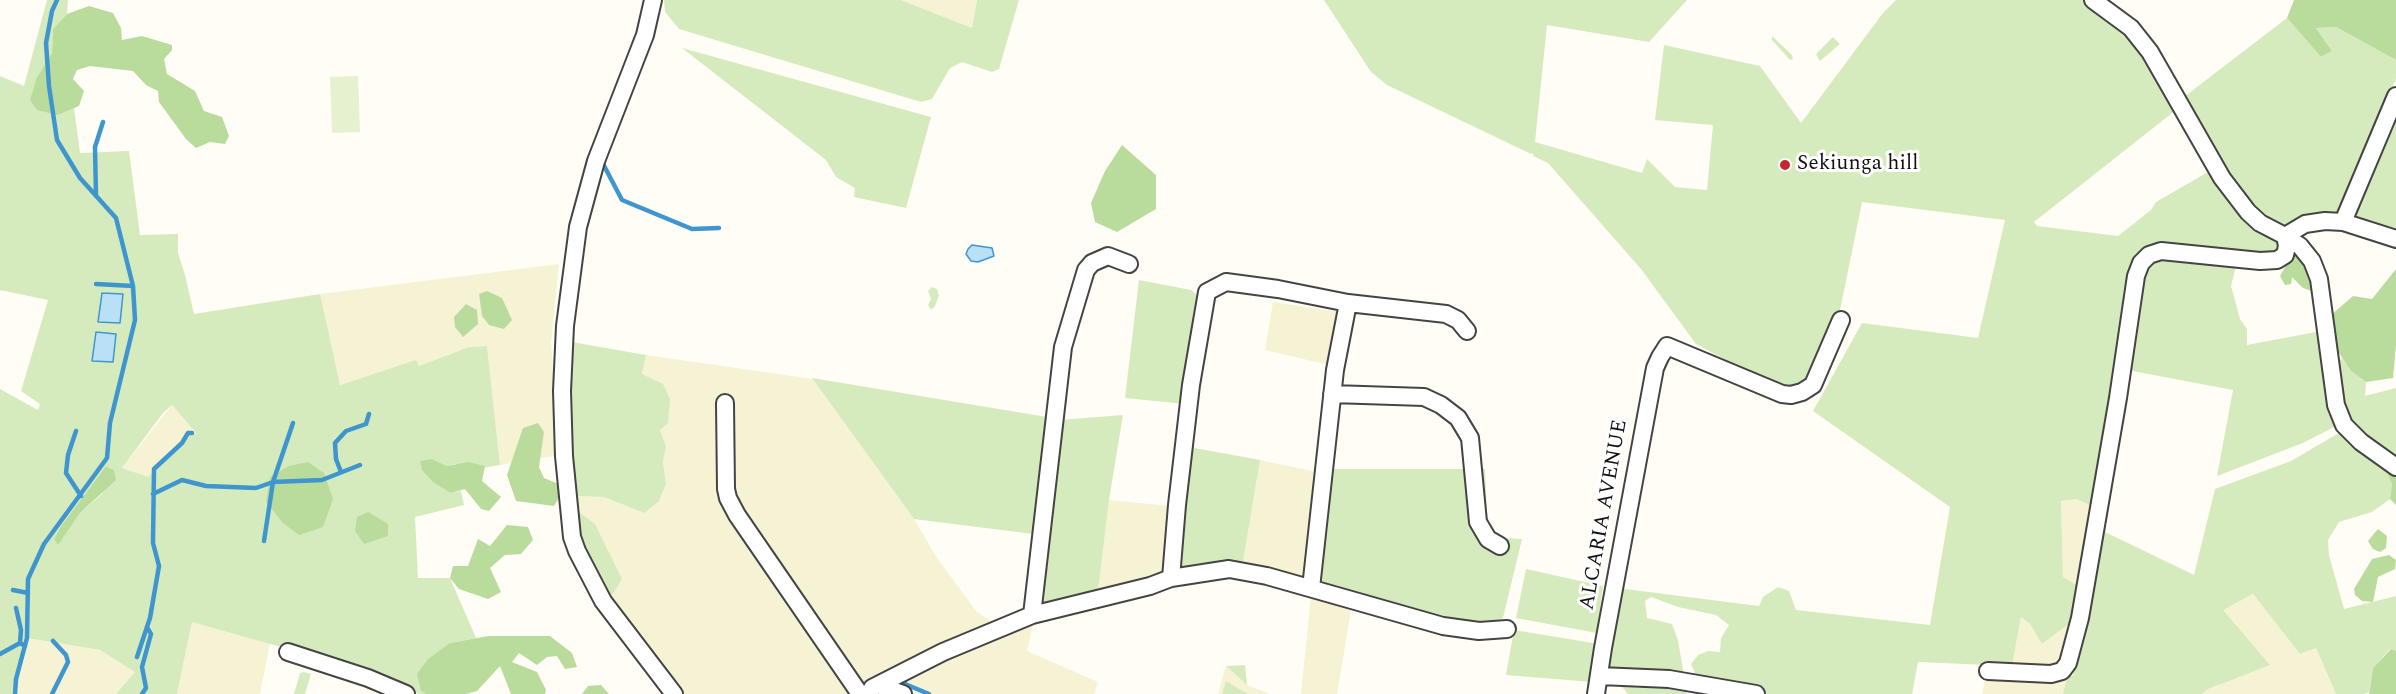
<!DOCTYPE html>
<html>
<head>
<meta charset="utf-8">
<style>
	body { margin:0 }
	canvas { display:block; background:#fffdf5 }
</style>
</head>
<body>
<canvas width="2396" height="694"></canvas>
<script>
const g = document.querySelector('canvas').getContext('2d');
g.lineJoin = 'round';
function paint(path, color) { g.fillStyle = color; g.fill(path, 'evenodd'); }
const toPath = rows => new Path2D(rows.map(r => 'M' + r).join(''));
function trace(path, color, width, dash) { g.strokeStyle = color; g.lineWidth = width; g.lineCap = dash ? 'butt' : 'round'; g.setLineDash(dash || []); g.stroke(path); }
function write(font, color, halo, rows, align = 'center') {
  g.font = font + ' Spectral,serif'; g.lineWidth = 6; g.setLineDash([]); g.textBaseline = 'middle'; g.strokeStyle = halo; g.fillStyle = color; for (const [text, x, y, turn = 0] of rows) {
    g.save(); g.translate(x, y); g.rotate((+turn || 0) * Math.PI / 180); g.textAlign = isNaN(turn) ? turn : align; if (halo) g.strokeText(text, 0, 0); g.fillText(text, 0, 0); g.restore();
  }
}
paint(toPath([
	[901,0,977,0,972,28],
	[559,264,551,343,560,455,500,465,487,346,469,347,419,366,415,361,339,385,320,294],
	[1273,302,1348,313,1333,366,1265,350],
	[646,355,813,379,914,519,937,558,977,612,991,621,847,694,679,694,609,600,595,524,578,511,577,496,604,497,644,513,666,484,663,462,666,446,660,429,663,384,642,374],
	[172,405,198,435,188,433,182,443,148,478,122,468],
	[1260,460,1317,472,1305,574,1300,577,1243,562],
	[2076,499,2094,507,2079,586,2063,577,2061,501],
	[1109,500,1171,506,1167,557,1163,573,1154,579,1098,592],
	[2253,594,2300,654,2316,648,2336,694,2202,694,2208,689,2223,609],
	[1311,595,1351,611,1337,694,1301,694],
	[2021,617,2030,624,2042,644,2074,620,2063,664,2053,669,2012,666],
	[1034,620,1027,651,1098,682,1094,694,929,694,905,684,903,680,905,675],
	[192,622,270,643,260,694,177,694],
	[27,638,100,650,136,672,116,694,16,694],
	[1226,666,1247,685,1270,694,1248,694,1226,681,1222,694,1218,694],
	[1986,675,2067,678,2063,694,1982,694]
]), '#f6f3d4');
paint(toPath([
	[47,0,68,0,67,14,53,29,52,53,37,77,58,115,74,108,80,153,129,151,140,235,178,234,178,253,185,275,194,314,320,294,340,385,416,360,419,366,469,347,487,346,500,465,458,472,456,464,447,466,432,459,451,493,461,491,464,505,415,517,418,578,450,578,476,638,450,643,421,691,426,694,419,694,387,682,380,675,192,622,177,694,116,694,135,672,100,650,27,638,16,694,0,694,0,389,38,410,40,404,21,391,48,300,0,290,0,76,24,86],
	[172,405,197,434,188,433,182,443,148,477,122,468,163,413],
	[106,466,114,470,102,494,80,513,58,544,54,539,61,526],
	[664,0,901,0,972,28,977,0,1019,0,999,69,992,72,962,62,950,68,932,99,921,102,679,29,665,12],
	[1324,0,1687,0,1649,42,1547,25,1535,142,1642,173,1647,159,1675,187,1707,190,1713,125,1655,120,1664,45,1760,66,1801,123,1883,13,1896,0,2084,0,2131,31,2176,110,2034,222,2037,226,2118,236,2151,210,2156,202,2208,172,2247,219,2282,247,2275,255,2145,252,2094,507,2076,499,2061,501,2063,577,2079,586,2074,620,2042,644,2030,624,2021,617,2012,666,1918,662,1912,694,1756,694,1701,679,1695,673,1691,664,1698,655,1708,651,1720,652,1721,638,1729,625,1716,615,1678,607,1651,597,1645,601,1647,618,1672,624,1678,640,1687,694,1627,694,1625,690,1607,674,1617,588,1759,606,1763,597,1778,587,1789,591,1796,610,1930,625,1950,507,1813,411,1862,323,1978,338,2005,220,1862,202,1838,320,1810,379,1799,391,1784,391,1696,344,1641,269,1548,163,1533,156,1533,153,1531,154,1387,85,1371,72],
	[2287,18,2321,57,2332,51,2316,28,2336,27,2396,60,2396,79,2354,170,2339,213,2310,215,2282,228,2264,219,2241,190,2180,100],
	[1772,36,1792,55,1793,59,1790,60,1772,40],
	[1833,37,1840,44,1820,61,1816,54],
	[682,48,931,117,906,208,854,197,855,188,836,177,826,160],
	[2396,112,2396,231,2390,228,2351,219],
	[2165,255,2237,262,2231,286,2240,319,2247,329,2247,345,2321,331,2338,425,2303,443,2217,476,2233,390,2127,370,2142,272,2149,261],
	[1139,280,1191,290,1200,298,1185,404,1125,398],
	[932,287,937,289,939,295,935,306,931,310,928,305,931,299,928,291],
	[566,341,646,355,642,374,663,384,670,399,668,423,660,430,666,446,663,462,666,484,659,501,644,513,604,497,577,496,569,423],
	[2342,358,2351,371,2366,382,2365,396,2396,388,2396,459,2364,437,2345,409,2335,367],
	[812,378,1047,417,1033,534,914,519],
	[1123,415,1109,500,1098,592,1039,606,1059,420],
	[2344,430,2384,466,2392,484,2390,499,2372,512,2339,522,2328,540,2329,555,2344,609,2396,596,2396,651,2390,649,2373,668,2369,692,2364,694,2336,694,2316,648,2300,654,2253,594,2223,610,2270,665,2208,689,2202,694,2063,694,2067,678,2073,675,2101,530,2194,575,2215,489,2291,461],
	[1189,447,1260,460,1243,562,1182,570,1178,567],
	[1330,469,1485,469,1488,537,1522,539,1503,618,1496,622,1477,624,1316,583],
	[578,511,595,524,622,579,609,600,575,529],
	[1526,569,1603,586,1597,633,1516,618],
	[1514,630,1599,644,1592,682,1506,675],
	[1245,665,1247,685,1271,694,1247,685,1226,666],
	[304,672,311,674,305,694,294,694,300,673],
	[1226,681,1248,694,1222,694]
]), '#d5ebbd');
paint(toPath([
	[2294,0,2396,0,2396,60,2336,27,2316,28,2332,51,2321,57,2287,18],
	[89,6,113,13,121,28,122,40,142,36,172,45,172,50,164,59,167,74,195,91,204,111,222,117,229,136,225,144,210,142,196,148,186,139,159,102,158,91,146,85,133,71,90,66,77,70,73,79,84,91,79,106,58,115,37,110,30,100,37,77,52,53,53,29,67,14],
	[1122,145,1156,175,1156,209,1117,232,1095,222,1091,203,1105,171],
	[2295,249,2304,257,2317,293,2303,288,2292,277,2291,284,2285,285,2280,276],
	[2396,269,2396,345,2393,378,2366,382,2351,371,2335,347,2330,316,2353,296,2372,299],
	[487,291,502,298,512,320,504,329,489,325,482,316,479,294],
	[466,304,477,310,478,324,463,337,455,327,454,317],
	[538,423,544,432,539,467,544,478,561,485,560,496,554,506,516,501,507,475,523,428],
	[432,459,447,466,468,462,485,466,482,481,501,497,489,511,481,509,465,489,451,493,433,482,422,470,420,461],
	[308,462,324,473,333,499,323,527,299,535,283,523,266,502,270,477,289,466],
	[2396,463,2396,505,2390,499,2392,484,2384,466],
	[106,466,114,470,116,480,80,513,58,545,54,539,61,526],
	[368,512,388,524,388,536,364,544,355,531,357,517],
	[507,525,528,527,533,540,521,554,505,555,490,568,501,592,488,599,459,589,450,578,453,566,468,566,478,539,490,546],
	[2378,529,2387,536,2386,548,2380,552,2373,549,2368,541],
	[2389,555,2396,560,2395,569,2378,577,2373,602,2362,601,2355,595,2354,589,2372,559],
	[488,636,550,636,572,653,577,667,565,669,557,656,547,657,537,665,519,653,512,662,537,672,546,690,545,694,511,694,500,666,477,691,466,694,426,694,421,691,417,674,428,659,450,643],
	[2391,649,2396,651,2396,694,2369,694,2373,668],
	[601,685,609,694,582,694,588,686]
]), '#b9dc9c');
paint(toPath([
	[358,76,360,132,332,133,330,77]
]), '#e6f2cf');
const water = toPath([
	[972,245,992,248,994,256,978,262,971,261,966,254,968,249,972,245],
	[102,293,123,294,120,323,98,322,102,293],
	[96,332,116,334,113,362,92,361,96,332]
]);
paint(water, '#b9e0f7');
trace(water, '#3f96cf', 1.5);
trace(toPath([
	[601,160,622,200,692,229,719,228],
	[96,196,95,147,103,122],
	[96,284,133,286],
	[76,431,68,455,66,473,81,496],
	[341,472,336,459,335,443,346,431,366,424,369,414],
	[153,494,182,480,206,486,256,488,273,482,322,480,360,465],
	[264,541,273,482,293,423],
	[13,590,28,593],
	[16,608,21,630,20,643,25,646],
	[0,654,20,643],
	[137,657,150,618,159,566,153,543,154,469,182,443,188,433,192,433],
	[904,678,905,684,929,694],
	[15,694,16,679,27,638,28,579,44,544,107,458,110,423,135,320,133,286,116,218,80,178,57,140,49,86,46,43,52,11,57,0],
	[52,694,68,662,66,655,53,641],
	[142,694,146,688,142,667,151,634,147,627]
]), '#3f96cf', 4.5);
const minor = toPath([
	[653,0,645,35,596,161,578,227,565,326,562,391,564,456,572,537,577,551,603,601,674,694],
	[2093,0,2131,28,2150,52,2222,178,2248,212,2260,223,2285,236,2305,224,2325,221,2343,222,2396,239],
	[2343,222,2396,96],
	[2285,236,2300,246,2312,261,2319,279,2336,405,2344,425,2361,442,2396,467],
	[1332,394,1424,397,1441,405,1458,418,1470,438,1478,522,1488,539,1500,546],
	[725,403,726,489,728,498,737,515,860,694],
	[1171,578,1177,505,1191,385,1207,292,1226,282,1278,289,1348,303,1446,314,1458,320,1467,331],
	[1311,588,1335,370,1348,303],
	[1032,615,1063,347,1086,270,1092,263,1108,256,1129,264],
	[288,652,368,678,406,694],
	[1988,671,2051,674,2062,671,2068,663,2080,618,2118,398,2136,276,2141,263,2149,255,2161,251,2260,261,2277,260,2285,255,2287,246,2285,236],
	[1600,676,1669,679,1756,694],
	[878,685,943,652,1032,615,1150,586,1171,578,1229,569,1267,576,1443,626,1479,631,1507,629],
	[872,688,878,685,903,694],
	[1596,694,1603,648,1655,368,1660,357,1667,346,1782,394,1791,395,1802,392,1813,385,1841,320]
]);
trace(minor, '#444', 20);
trace(minor, '#fff', 16);
for (const [x, y, r, color] of [
	[1785,165,6,"#c4262e"]
]) { const dot = new Path2D(); dot.arc(x, y, r, 0, 2 * Math.PI); g.fillStyle = color; g.fill(dot); trace(dot, '#fff', 2); }
write('21px', '#111', '#fff', [
	["Sekiunga hill",1797,165]
], 'left');
write('21px', '#111', '#fff', [
	["ALCARIA AVENUE",1605,515,-80]
]);
</script>
</body>
</html>
